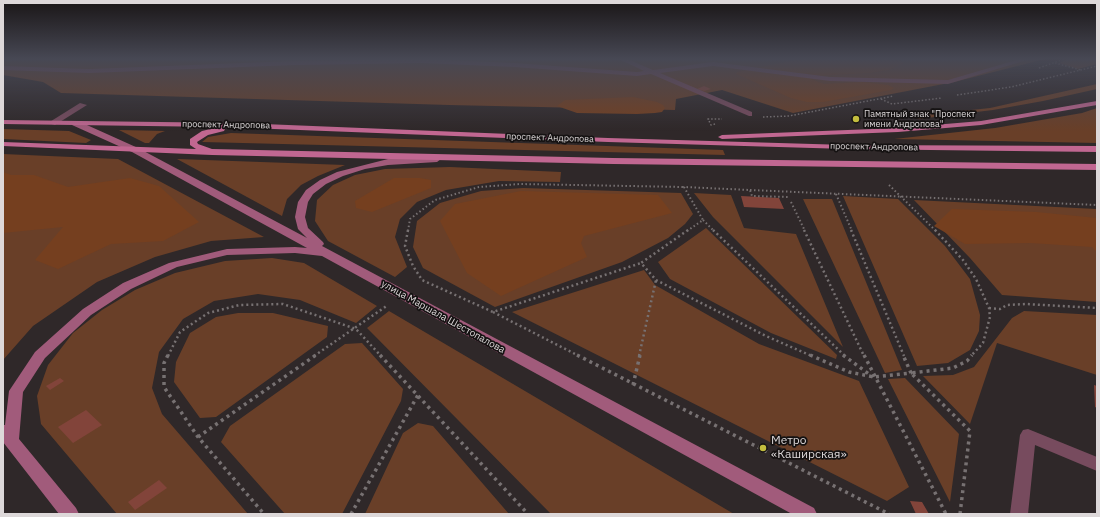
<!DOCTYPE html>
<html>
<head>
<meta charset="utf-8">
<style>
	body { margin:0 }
	#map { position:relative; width:1100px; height:517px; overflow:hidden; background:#2f2829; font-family:"IBM Plex Sans",sans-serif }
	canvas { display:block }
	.frame { position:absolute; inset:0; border:4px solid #ddd8d9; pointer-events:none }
</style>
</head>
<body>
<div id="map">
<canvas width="1100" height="517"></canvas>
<div class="frame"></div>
</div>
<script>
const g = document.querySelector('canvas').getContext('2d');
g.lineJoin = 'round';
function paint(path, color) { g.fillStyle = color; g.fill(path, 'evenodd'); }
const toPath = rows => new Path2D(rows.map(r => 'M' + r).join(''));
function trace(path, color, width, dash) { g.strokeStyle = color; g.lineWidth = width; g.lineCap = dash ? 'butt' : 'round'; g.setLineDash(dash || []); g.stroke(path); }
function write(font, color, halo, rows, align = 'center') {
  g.font = font + ' "IBM Plex Sans",sans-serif'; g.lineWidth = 3.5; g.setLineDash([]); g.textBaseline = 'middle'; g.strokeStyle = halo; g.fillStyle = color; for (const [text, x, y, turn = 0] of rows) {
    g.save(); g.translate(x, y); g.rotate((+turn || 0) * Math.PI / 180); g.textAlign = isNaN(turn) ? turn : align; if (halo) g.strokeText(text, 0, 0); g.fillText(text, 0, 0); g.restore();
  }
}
paint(toPath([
	[3,59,1045,59,954,82,793,113,722,90,676,99,675,110,449,105,61,93,43,82,3,75],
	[1067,59,1097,59,1097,64,1078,69,1059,63],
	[1097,84,1097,89,1043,101,993,110,918,119,915,116,990,108],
	[1097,108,1097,143,894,139,995,128,1082,113],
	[3,129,69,131,91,140,86,143,3,139],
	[119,130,165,131,157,134,149,143,145,143],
	[231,133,723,150,725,155,202,142,208,137],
	[3,154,118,159,264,237,211,241,155,257,97,282,33,326,3,360],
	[177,159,345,165,318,176,301,185,287,199,282,216],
	[450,167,561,172,560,182,499,181,446,190,417,202,400,219,395,237,407,267,395,277,328,241,315,221,317,200,333,185,355,175,385,169],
	[523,188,681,193,693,214,685,224,668,238,622,262,495,307,423,268,413,247,417,221,440,203,481,191],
	[694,193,731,195,744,228,796,234,843,347,713,217],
	[843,196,898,199,945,246,970,279,980,315,979,331,970,350,948,363,917,366],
	[803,199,832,199,902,370,885,373],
	[914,200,1097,209,1097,302,1002,295,970,258],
	[706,228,837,355,836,359,771,333,670,279,658,262],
	[272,258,304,263,377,306,356,323,300,300,258,294,214,301,183,319,159,352,152,388,162,414,248,514,117,514,41,424,37,396,48,365,73,333,102,310,135,290,175,273,225,261],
	[644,270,655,285,759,344,859,381,909,487,887,501,512,312],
	[389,311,734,514,551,514,367,328],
	[1024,311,1097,315,1097,375,997,343,970,424,923,376,953,375,974,367,1012,318],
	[238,313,273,313,328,326,327,337,216,417,200,418,174,382,176,362,190,333,216,317],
	[362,343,403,389,401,401,342,514,285,514,221,442,230,426,345,344],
	[905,378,959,434,950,502,888,379],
	[418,423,433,426,509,514,365,514,403,433]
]), '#693f28');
paint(toPath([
	[800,59,899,59,904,63,889,70,869,73,813,76,811,79,824,84,863,82,888,85,894,88,891,90,823,102,807,102,791,98,736,74,737,72],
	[633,97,657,102,663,105,665,108,662,112,655,113,637,114,577,113,557,106,565,100],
	[3,172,11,175,34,175,68,187,130,178,159,186,199,222,163,241,111,244,58,269,35,260,63,227,3,233],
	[394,178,420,178,431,180,431,188,372,212,356,208,355,201],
	[521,191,658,195,672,213,584,236,581,243,587,257,501,296,467,273,440,221,455,204],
	[952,209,1036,212,1097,218,1097,252,1092,247,1030,243,965,244,934,226]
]), '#753f1f');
paint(toPath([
	[704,86,711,89,704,91,697,89],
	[741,196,779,198,784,209,744,207],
	[60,378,64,381,50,390,46,386],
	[1094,385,1097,386,1097,408,1095,407],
	[86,410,102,425,73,443,58,427],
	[159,480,167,488,135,510,128,502],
	[910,501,922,502,929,514,916,514]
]), '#82443a');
trace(toPath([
	[1055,63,1081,70],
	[1039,68,1064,59],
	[957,95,1011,87,1097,66],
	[881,99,892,104,942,98],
	[763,117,789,116,894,96],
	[715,124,711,125,708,119,722,119]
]), '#777172', 1.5, [1.5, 2]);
trace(toPath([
	[889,185,936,231],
	[750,190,1097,205],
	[836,194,852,231],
	[791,202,805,231],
	[703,220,714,231],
	[408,231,410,219,435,200,479,187,520,184,684,187],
	[687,231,703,220,684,187,750,190,752,196,789,197]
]), '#777172', 2, [1.5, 2.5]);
trace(toPath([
	[408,230,405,246,413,266,422,280,493,312,641,263],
	[688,230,641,263,656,280,766,336,812,356],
	[713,230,845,356],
	[804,230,864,356],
	[851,230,904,356],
	[935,230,963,260,976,279,989,308,990,317,983,343,971,356],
	[989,308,1000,309,1007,305,1026,304,1097,308],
	[493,312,579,356],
	[168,356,180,332,208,313,239,305,283,304,356,329,381,356],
	[314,356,388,305],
	[639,356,656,280]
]), '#777172', 2.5, [2, 3]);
trace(toPath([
	[168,355,164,363,164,387,198,437,264,514],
	[380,355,528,514],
	[577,355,889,514],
	[810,355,849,372,874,377,911,373,903,355],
	[843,355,873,377],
	[864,355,946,514],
	[633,385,640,355],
	[198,437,316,355],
	[351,514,418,395],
	[960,514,970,431,911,373,953,368,967,361,972,355]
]), '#777172', 3.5, [3, 4]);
paint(toPath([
	[422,59,514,63,637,72,644,71,619,59,627,59,653,70,713,62,830,77,948,80,1020,59,1030,59,948,84,830,81,713,66,660,73,752,112,752,116,749,116,651,74,637,76,514,67,422,63,295,65,89,73,3,70,3,66,89,69,295,61,422,59],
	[80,103,87,105,55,125,48,123,80,103],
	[1028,429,1097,457,1097,471,1035,445,1028,514,1010,514,1020,435,1023,430,1028,429]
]), '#774b5e');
paint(toPath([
	[72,121,78,121,138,148,307,238,298,229,295,217,298,202,306,190,320,180,337,172,388,159,440,157,441,159,437,162,388,165,365,169,343,176,326,184,313,194,308,202,305,217,308,228,323,242,324,244,322,246,814,508,817,514,792,514,322,256,295,253,227,255,177,267,131,289,91,315,45,358,23,392,19,439,76,508,79,514,59,514,3,442,3,425,5,425,9,391,35,352,83,309,123,283,169,263,227,249,295,247,307,248,132,152,72,125,72,121]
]), '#a15b7b');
paint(toPath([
	[1097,101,1097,105,981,125,898,132,722,139,718,137,722,135,898,128,981,121,1097,101],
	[3,120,239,123,608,138,847,145,1097,146,1097,152,847,149,608,142,223,127,225,129,224,131,208,135,197,142,198,144,212,149,613,158,1097,164,1097,170,613,164,212,155,3,146,3,142,196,149,190,145,190,139,202,131,219,127,3,124,3,120]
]), '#c16791');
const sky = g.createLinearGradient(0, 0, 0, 131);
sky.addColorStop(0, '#1a1617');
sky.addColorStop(0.45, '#474854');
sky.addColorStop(1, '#47485400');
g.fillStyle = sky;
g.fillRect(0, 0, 1100, 131);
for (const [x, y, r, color] of [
	[856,119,4,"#c3bd3e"],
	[763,448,4,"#c3bd3e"]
]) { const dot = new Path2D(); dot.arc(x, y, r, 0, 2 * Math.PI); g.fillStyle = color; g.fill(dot); trace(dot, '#151212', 1.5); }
write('9px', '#ddd8d9', '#151212', [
	["Памятный знак \"Проспект",864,114],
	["имени Андропова\"",864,124]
], 'left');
write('9px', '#ddd8d9', '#151212', [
	["проспект Андропова",226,125,1],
	["проспект Андропова",550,138,2],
	["проспект Андропова",874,147,1]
]);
write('10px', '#ddd8d9', '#151212', [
	["улица Маршала Шестопалова",443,317,29]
]);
write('12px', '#ddd8d9', '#151212', [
	["Метро",771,441],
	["«Каширская»",771,455]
], 'left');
</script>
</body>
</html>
